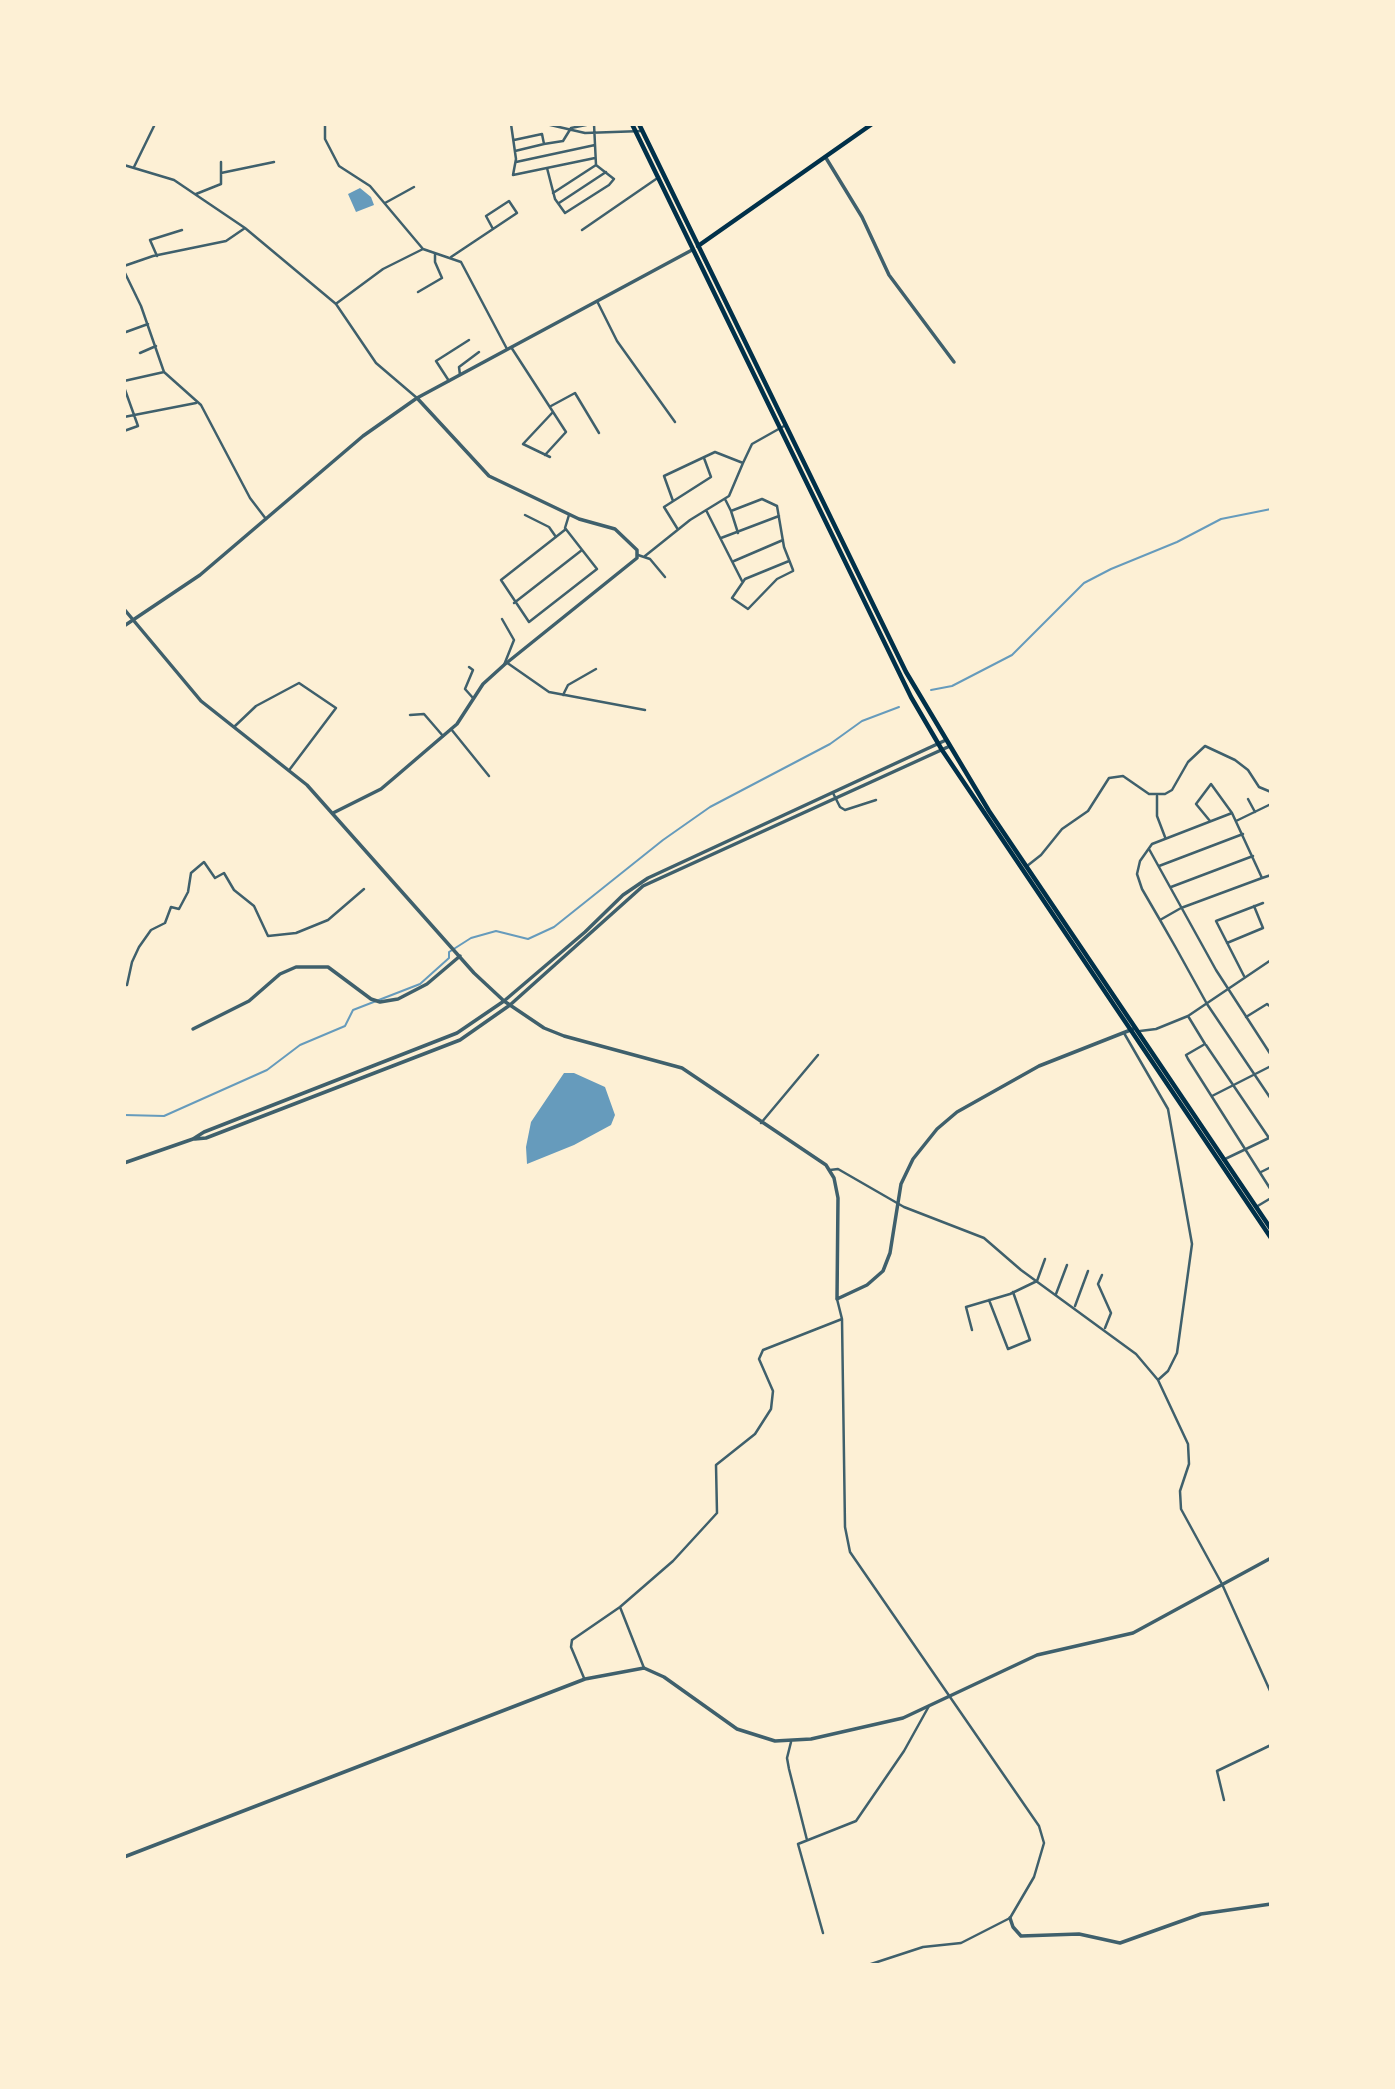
<!DOCTYPE html>
<html>
<head>
<meta charset="utf-8">
<style>
	body { margin:0 }
	#map { position:relative; width:1395px; height:2089px; overflow:hidden; background:#fdf0d5; font-family:"Noto Sans",sans-serif }
	canvas { display:block }
	.frame { position:absolute; inset:0; border:126px solid #fdf0d5; pointer-events:none }
</style>
</head>
<body>
<div id="map">
<canvas width="1395" height="2089"></canvas>
<div class="frame"></div>
</div>
<script>
const g = document.querySelector('canvas').getContext('2d');
g.lineJoin = 'round';
function paint(path, color) { g.fillStyle = color; g.fill(path, 'evenodd'); }
const toPath = rows => new Path2D(rows.map(r => 'M' + r).join(''));
function trace(path, color, width, dash) { g.strokeStyle = color; g.lineWidth = width; g.lineCap = dash ? 'butt' : 'round'; g.setLineDash(dash || []); g.stroke(path); }
paint(toPath([
	[360,188,371,197,374,205,356,212,348,194],
	[564,1073,574,1073,605,1087,615,1115,611,1125,574,1145,527,1164,526,1147,531,1122]
]), '#669bbc');
trace(toPath([
	[931,690,952,686,1012,655,1084,583,1111,569,1177,542,1221,519,1271,509],
	[124,1115,164,1116,267,1070,300,1045,345,1026,353,1010,420,984,449,958,449,952,471,938,496,931,528,939,554,927,663,840,710,807,830,744,862,721,899,707]
]), '#669bbc', 2);
trace(toPath([
	[325,124,325,139,339,166,370,186,423,249,461,262,507,349],
	[511,124,516,159,513,175,595,158],
	[546,124,585,133,642,131],
	[514,140,542,134,544,144,563,141,571,128,591,124],
	[515,151,544,144],
	[516,162,595,145],
	[124,165,174,180,245,228,336,304,376,363,417,398],
	[134,167,155,124],
	[547,168,555,199,565,213,609,185,614,179,596,165,594,124],
	[221,173,274,162],
	[553,193,596,165],
	[196,194,221,184,221,162],
	[385,203,414,187],
	[559,203,606,172],
	[582,230,659,177],
	[157,256,150,240,182,230],
	[451,257,517,213,509,201,486,216,493,229],
	[124,266,153,256,226,241,245,228],
	[124,271,141,306,164,372,201,405,250,498,266,519],
	[418,292,442,278,435,262,435,254],
	[597,301,617,341,675,422],
	[337,303,383,269,423,249],
	[126,332,148,324],
	[511,347,566,432,545,455],
	[140,353,156,346],
	[460,375,459,367,479,352],
	[124,381,164,372],
	[449,381,436,361,469,340],
	[124,387,138,426,124,431],
	[551,406,575,393,599,433],
	[124,417,196,403],
	[550,457,523,444,553,412],
	[743,463,752,444,784,426],
	[725,499,731,511,762,499,777,506,784,547,793,570,793,571,777,579,748,609,732,598,745,579,789,561],
	[706,510,742,581],
	[731,511,738,533],
	[525,515,549,527,556,537],
	[677,528,664,507,711,477,704,458],
	[566,529,501,580,529,622,597,569,565,528,569,515],
	[721,538,779,516],
	[638,555,650,559,665,577],
	[645,556,690,520,729,496,743,463,715,452,664,476,673,501],
	[734,561,783,540],
	[514,603,582,550],
	[502,619,514,640,504,665],
	[506,662,549,692,645,710],
	[469,667,473,670,465,689,473,698],
	[563,695,568,685,596,669],
	[410,715,424,714,443,736],
	[235,726,256,706,299,683,336,708,290,769],
	[451,729,489,776],
	[833,793,840,807,845,810,876,800],
	[1157,796,1157,816,1165,837],
	[1248,799,1255,812],
	[1210,821,1196,804,1211,784,1232,813],
	[1236,821,1271,804],
	[1149,849,1216,970,1271,1055],
	[1027,866,1041,855,1062,829,1088,811,1109,778,1123,776,1149,794,1165,794,1172,790,1188,762,1205,746,1235,760,1248,770,1259,787,1271,792],
	[1159,866,1243,834],
	[1262,878,1271,875],
	[1171,887,1253,856],
	[1160,920,1181,908,1262,878,1232,813,1152,844,1140,861,1137,874,1142,889,1160,920,1176,948,1207,1004,1271,1099],
	[1227,943,1263,928,1254,906],
	[1244,976,1216,921,1263,903],
	[124,985,127,985,132,962,139,947,151,930,165,923,171,907,179,909,188,892,191,873,204,862,215,878,224,873,234,890,254,906,268,936,296,933,328,920,364,889],
	[1188,1016,1205,1044,1186,1055,1188,1059,1271,1190],
	[1246,1017,1267,1004,1271,1007],
	[1140,1031,1156,1029,1188,1016,1271,960],
	[1124,1033,1168,1109,1192,1244,1177,1353,1168,1371,1158,1380],
	[1206,1045,1269,1138],
	[1212,1096,1271,1066],
	[761,1123,818,1055],
	[1223,1160,1271,1137],
	[830,1170,838,1169,904,1207,984,1238,1021,1270,1136,1354,1158,1380,1188,1444,1189,1464,1180,1491,1181,1509,1222,1584,1271,1693],
	[1261,1172,1271,1167],
	[1256,1207,1271,1198],
	[1102,1275,1098,1284,1111,1313,1105,1328],
	[1056,1294,1067,1265],
	[837,1299,842,1319,845,1527,850,1552,1039,1826,1044,1843,1034,1877,1010,1918,961,1943,923,1947,868,1965],
	[989,1300,1008,1349,1030,1340,1013,1292],
	[1075,1306,1088,1271],
	[972,1330,966,1307,1010,1294,1037,1281,1045,1259],
	[620,1607,644,1668],
	[584,1678,571,1647,572,1640,620,1607,673,1561,717,1513,716,1465,755,1434,771,1409,773,1391,759,1359,763,1350,842,1319],
	[791,1742,787,1758,789,1769,807,1840],
	[1224,1800,1217,1771,1271,1745],
	[823,1933,798,1844,856,1821,904,1751,929,1706]
]), '#3f606c', 2.5);
trace(toPath([
	[826,158,862,217,889,275,954,362],
	[124,609,201,701,307,785,474,973,504,1001,544,1028,564,1036,682,1068,826,1165,834,1178,838,1198,837,1299,867,1285,883,1271,890,1253,901,1184,913,1159,937,1129,957,1112,1039,1066,1133,1029],
	[124,626,200,575,363,436,417,398,692,250],
	[333,813,381,789,394,778,457,724,483,684,504,665,637,558,637,550,615,529,579,519,489,476,417,398],
	[193,1029,249,1001,280,974,296,967,328,967,371,999,380,1002,398,999,427,984,460,956],
	[195,1139,206,1138,460,1040,510,1005,643,886,950,746],
	[124,1163,193,1139,204,1132,457,1033,504,1001,585,932,623,895,648,878,946,740],
	[124,1857,585,1679,644,1668,664,1677,737,1729,775,1741,811,1739,903,1718,1037,1655,1133,1633,1271,1558],
	[1010,1918,1013,1927,1021,1936,1079,1934,1120,1943,1201,1914,1271,1904]
]), '#3f606c', 3.5);
trace(toPath([
	[698,246,872,124]
]), '#003049', 4.5);
trace(toPath([
	[632,124,911,697,942,750,1271,1238],
	[639,124,906,672,989,811,1271,1229]
]), '#003049', 4.5);
</script>
</body>
</html>
